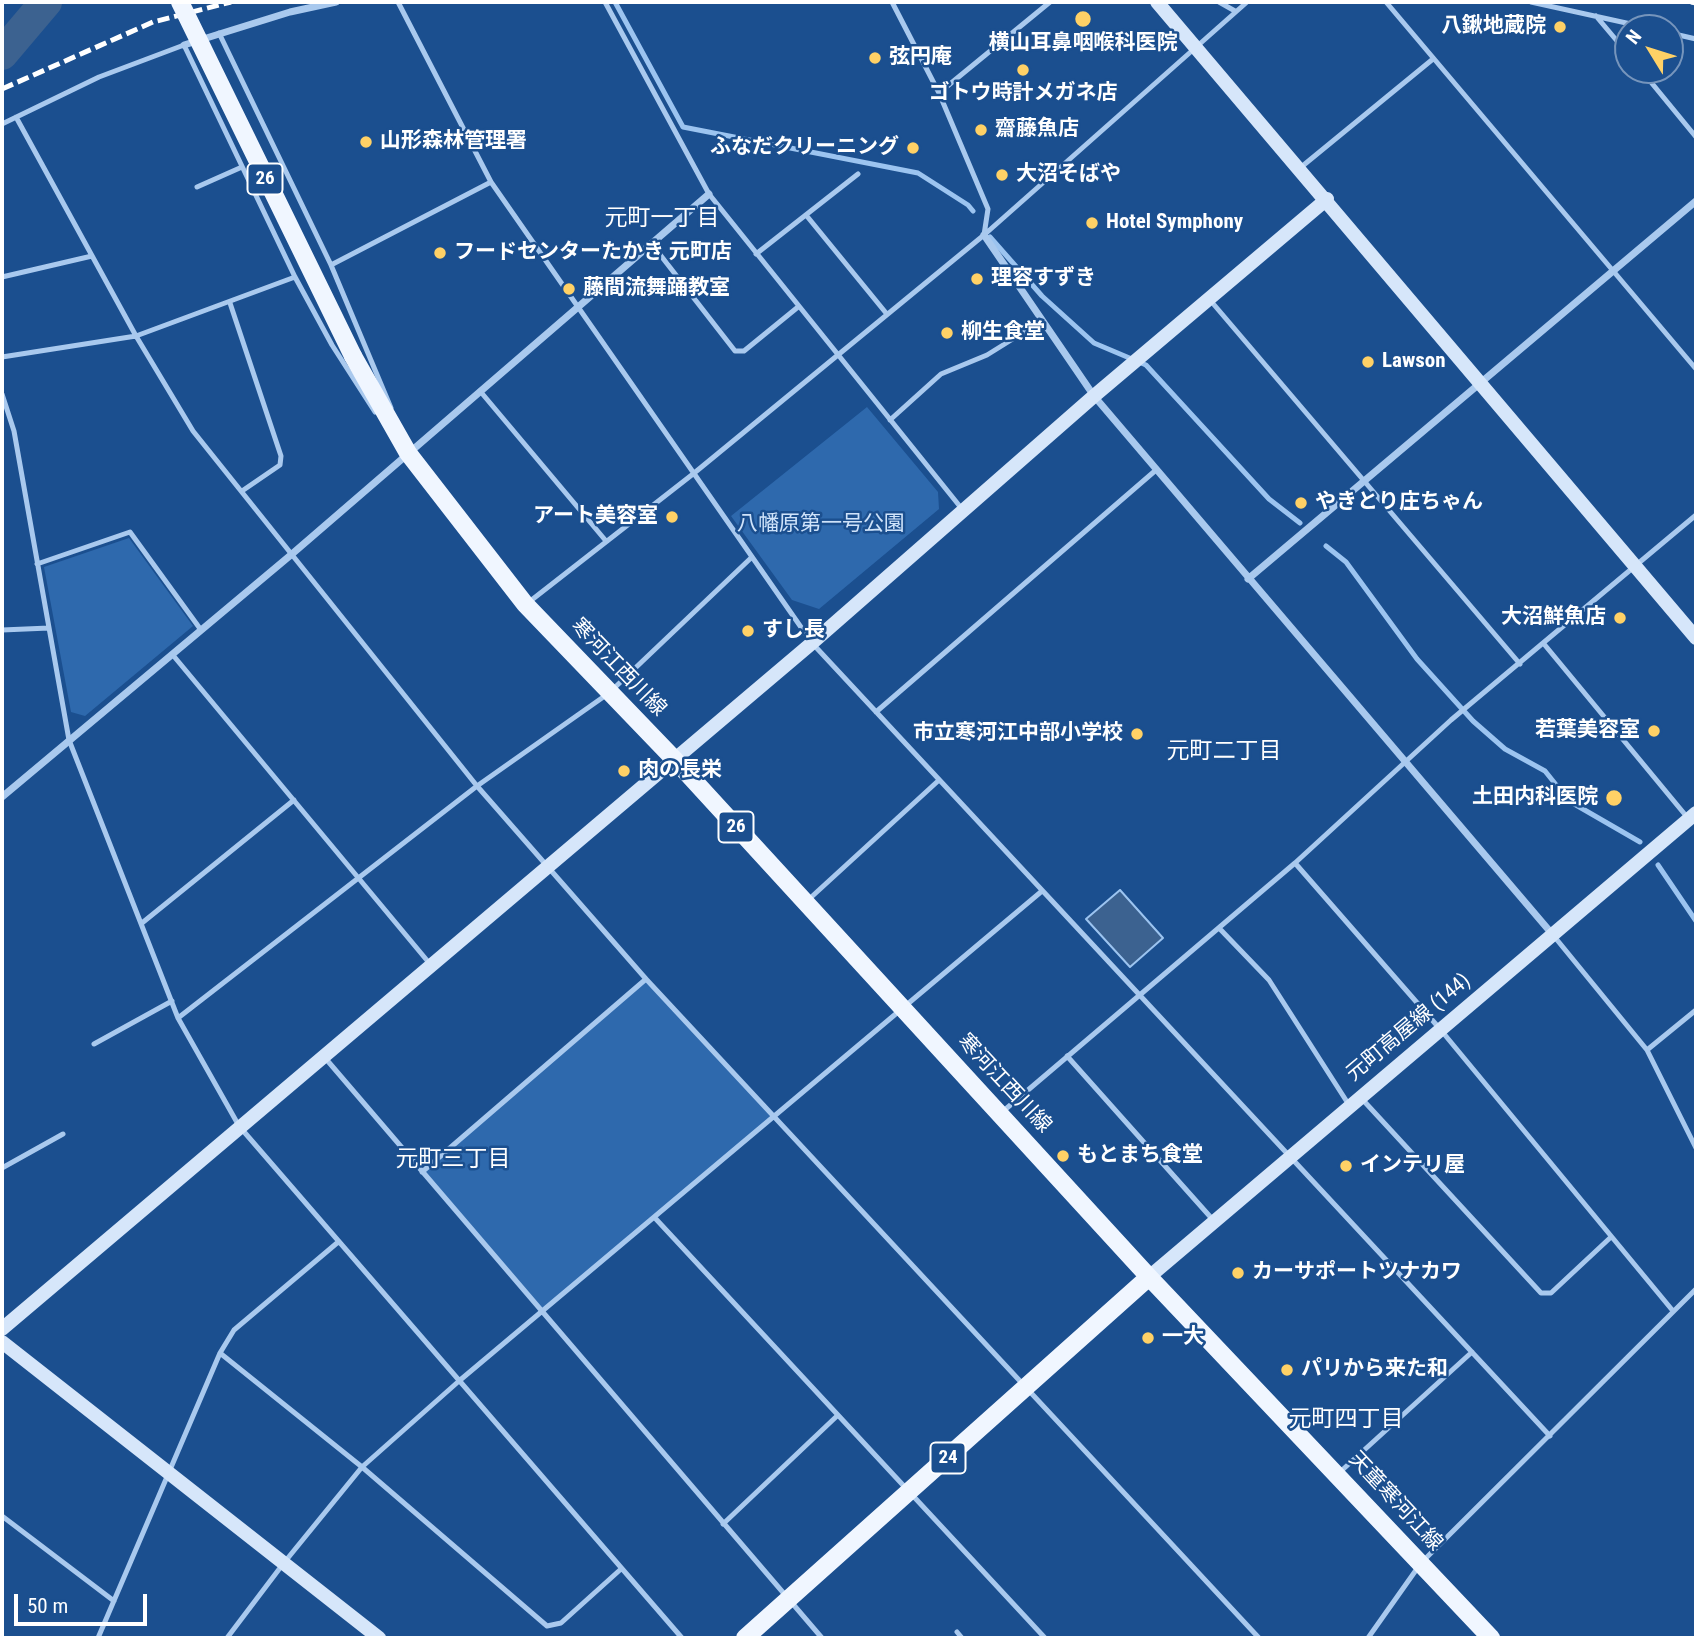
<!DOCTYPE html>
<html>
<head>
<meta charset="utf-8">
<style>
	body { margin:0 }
	#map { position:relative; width:1698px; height:1640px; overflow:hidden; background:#1b4f8f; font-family:"Roboto Condensed",sans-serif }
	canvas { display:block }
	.frame { position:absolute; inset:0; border:4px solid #fff; pointer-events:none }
	.north { position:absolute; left:1614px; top:14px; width:70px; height:70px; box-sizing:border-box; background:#1b4f8f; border:2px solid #7695bc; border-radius:50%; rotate:308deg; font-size:19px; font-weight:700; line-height:28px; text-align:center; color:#fff }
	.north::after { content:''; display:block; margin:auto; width:24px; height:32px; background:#ffd166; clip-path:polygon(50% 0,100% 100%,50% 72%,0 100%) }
	.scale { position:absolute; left:14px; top:1594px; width:133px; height:32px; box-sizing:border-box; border:4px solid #fff; border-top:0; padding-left:9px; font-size:21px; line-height:24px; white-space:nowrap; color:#fff; -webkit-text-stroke:5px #1b4f8f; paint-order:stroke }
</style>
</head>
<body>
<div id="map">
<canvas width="1698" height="1640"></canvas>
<div class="frame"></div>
<div class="north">N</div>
<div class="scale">50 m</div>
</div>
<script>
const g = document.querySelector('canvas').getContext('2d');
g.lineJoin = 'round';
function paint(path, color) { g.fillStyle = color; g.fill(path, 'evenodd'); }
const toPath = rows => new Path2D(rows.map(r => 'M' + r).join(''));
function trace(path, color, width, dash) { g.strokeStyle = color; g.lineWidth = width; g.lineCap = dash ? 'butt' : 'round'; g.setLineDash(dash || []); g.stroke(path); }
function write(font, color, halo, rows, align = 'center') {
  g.font = font + ' "Roboto Condensed","Noto Sans JP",sans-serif'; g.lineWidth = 5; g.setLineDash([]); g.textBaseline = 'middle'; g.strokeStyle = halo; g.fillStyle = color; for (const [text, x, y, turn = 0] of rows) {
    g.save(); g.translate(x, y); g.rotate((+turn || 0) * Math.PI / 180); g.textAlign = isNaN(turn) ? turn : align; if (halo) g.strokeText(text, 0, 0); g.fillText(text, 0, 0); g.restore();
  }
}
paint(toPath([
	[867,407,938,492,939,509,819,609,792,600,731,516],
	[129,538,193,626,85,716,71,712,44,567],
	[646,979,775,1117,542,1313,422,1172]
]), '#2e69ad');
const water = toPath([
	[1120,890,1163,938,1130,967,1086,919,1120,890]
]);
paint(water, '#3c6290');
trace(water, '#9cc4f0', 2);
trace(toPath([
	[615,2,683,127,918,173,968,205,973,211],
	[990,237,1042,296,1094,343,1146,365,1269,499,1300,523],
	[1326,546,1346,562,1417,659,1473,721,1505,749,1545,771,1569,801,1640,842],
	[1658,865,1696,921]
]), '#9cc4f0', 5);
trace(toPath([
	[2,54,46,2]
]), '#3c6290', 32);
trace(toPath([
	[398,2,491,182,812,643,1550,1436],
	[605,2,709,194,962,509],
	[1219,2,1235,11],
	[1386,2,1696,369],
	[1531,2,1649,28],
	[1596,16,1628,54],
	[219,33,331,265,391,408],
	[1670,33,1696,39],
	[1641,70,1696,137],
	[939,93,1050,2],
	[16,117,136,336,193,431,477,786,646,979,1259,1638],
	[2,124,99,77,184,45,295,277,332,345,375,412],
	[1300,168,1433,59],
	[197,187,242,167],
	[806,215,886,313],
	[984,235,1247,2],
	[651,243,735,351,744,351,798,307],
	[756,254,858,174],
	[331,265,491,182],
	[2,277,92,256],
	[1210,300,1520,664],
	[230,303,281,456,280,465,242,491],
	[2,357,136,336,295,277],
	[480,391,606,541],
	[2,394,14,431,69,740,178,1018,239,1126,682,1638],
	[890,420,941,374,987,355,1040,322],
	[37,564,130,532,201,630],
	[529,602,693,474,984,235,988,209,939,93,892,2],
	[2,630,49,628],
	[1544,644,1687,817],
	[172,654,430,964],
	[876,712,1156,470],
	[1295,863,1440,1029,1673,1311],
	[807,901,938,781],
	[142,923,294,800],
	[1219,928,1269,980,1349,1105],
	[1553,935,1647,1050,1696,1148],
	[178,1018,477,786,609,693,752,557],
	[94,1044,172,1001],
	[1647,1050,1696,1010],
	[1067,1056,1214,1221],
	[326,1059,822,1638],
	[1362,1099,1541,1293,1551,1293,1611,1237],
	[1001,1113,1295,863,1451,720,1696,515],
	[2,1168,63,1134],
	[422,1172,646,979],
	[655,1218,1045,1638],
	[220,1353,362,1467,547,1626,561,1623,621,1569],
	[1340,1472,1472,1352],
	[2,1516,114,1601],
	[723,1524,838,1415],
	[957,1632,962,1638],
	[98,1638,220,1353,234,1330,337,1243],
	[227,1638,283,1564,362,1467,459,1381,1042,891],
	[1368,1638,1421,1563,1696,1289]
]), '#a9c9ee', 5);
trace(toPath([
	[184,45,290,12,336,2],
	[984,235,1094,396,1553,935],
	[1248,579,1696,201],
	[2,797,292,554,709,194]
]), '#a9c9ee', 7);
trace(toPath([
	[1157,2,1696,638],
	[1149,1277,1696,813],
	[2,1329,812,643,1094,396,1327,199],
	[2,1342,379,1638]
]), '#d6e6fa', 14);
trace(toPath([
	[353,356,408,453,525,604,675,760,1149,1277,1491,1638],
	[745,1638,1149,1277]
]), '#f0f6ff', 18);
trace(toPath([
	[1691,2,1696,3],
	[2,89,153,22,231,2]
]), '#fff', 5, [12, 5]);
trace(toPath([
	[180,2,353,356]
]), '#f0f6ff', 18);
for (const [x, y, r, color] of [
	[1083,19,9,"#ffd166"],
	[1560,27,7,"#ffd166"],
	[875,58,7,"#ffd166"],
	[1023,70,7,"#ffd166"],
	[981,130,7,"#ffd166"],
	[366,142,7,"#ffd166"],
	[913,148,7,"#ffd166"],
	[1002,175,7,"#ffd166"],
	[1092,223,7,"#ffd166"],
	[440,253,7,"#ffd166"],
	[977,279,7,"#ffd166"],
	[569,289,7,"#ffd166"],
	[947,333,7,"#ffd166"],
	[1368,362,7,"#ffd166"],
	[1301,503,7,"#ffd166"],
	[672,517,7,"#ffd166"],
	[1620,618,7,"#ffd166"],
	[748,631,7,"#ffd166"],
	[1654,731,7,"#ffd166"],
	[1137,734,7,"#ffd166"],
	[624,771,7,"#ffd166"],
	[1614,798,9,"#ffd166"],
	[1063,1156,7,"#ffd166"],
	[1346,1166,7,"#ffd166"],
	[1238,1273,7,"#ffd166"],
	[1148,1338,7,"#ffd166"],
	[1287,1370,7,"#ffd166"]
]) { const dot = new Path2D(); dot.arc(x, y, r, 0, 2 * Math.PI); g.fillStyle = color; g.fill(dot); trace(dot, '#1b4f8f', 2.5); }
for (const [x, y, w] of [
	[265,179,35],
	[736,827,35],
	[948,1458,35]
]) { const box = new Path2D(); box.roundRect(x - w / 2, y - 15.5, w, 31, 5); g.fillStyle = '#1b4f8f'; g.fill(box); trace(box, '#fff', 2); }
write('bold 19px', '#fff', null, [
	["26",265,179],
	["26",736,827],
	["24",948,1458]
]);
write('bold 21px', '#fff', '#1b4f8f', [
	["八鍬地蔵院",1546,27,"right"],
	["横山耳鼻咽喉科医院",1083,44,"center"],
	["弦円庵",889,58],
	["ゴトウ時計メガネ店",1023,94,"center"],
	["齋藤魚店",995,130],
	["山形森林管理署",380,142],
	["ふなだクリーニング",899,148,"right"],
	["大沼そばや",1016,175],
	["Hotel Symphony",1106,223],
	["フードセンターたかき 元町店",454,253],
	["理容すずき",991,279],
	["藤間流舞踊教室",583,289],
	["柳生食堂",961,333],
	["Lawson",1382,362],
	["やきとり庄ちゃん",1315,503],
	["アート美容室",658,517,"right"],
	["大沼鮮魚店",1606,618,"right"],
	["すし長",762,631],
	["若葉美容室",1640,731,"right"],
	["市立寒河江中部小学校",1123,734,"right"],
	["肉の長栄",638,771],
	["土田内科医院",1598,798,"right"],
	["もとまち食堂",1077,1156],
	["インテリ屋",1360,1166],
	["カーサポートツナカワ",1252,1273],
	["一大",1162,1338],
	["パリから来た和",1301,1370]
], 'left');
write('21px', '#cfe3fa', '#1b4f8f', [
	["八幡原第一号公園",821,525]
]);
write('21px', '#fff', '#1b4f8f', [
	["寒河江西川線",618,668,46],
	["元町高屋線 (144)",1409,1028,-40],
	["寒河江西川線",1004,1084,47],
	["天童寒河江線",1395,1502,47]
]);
write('23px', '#fff', '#1b4f8f', [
	["元町一丁目",662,219],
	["元町二丁目",1224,752],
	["元町三丁目",453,1160],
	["元町四丁目",1346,1420]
]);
</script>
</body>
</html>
